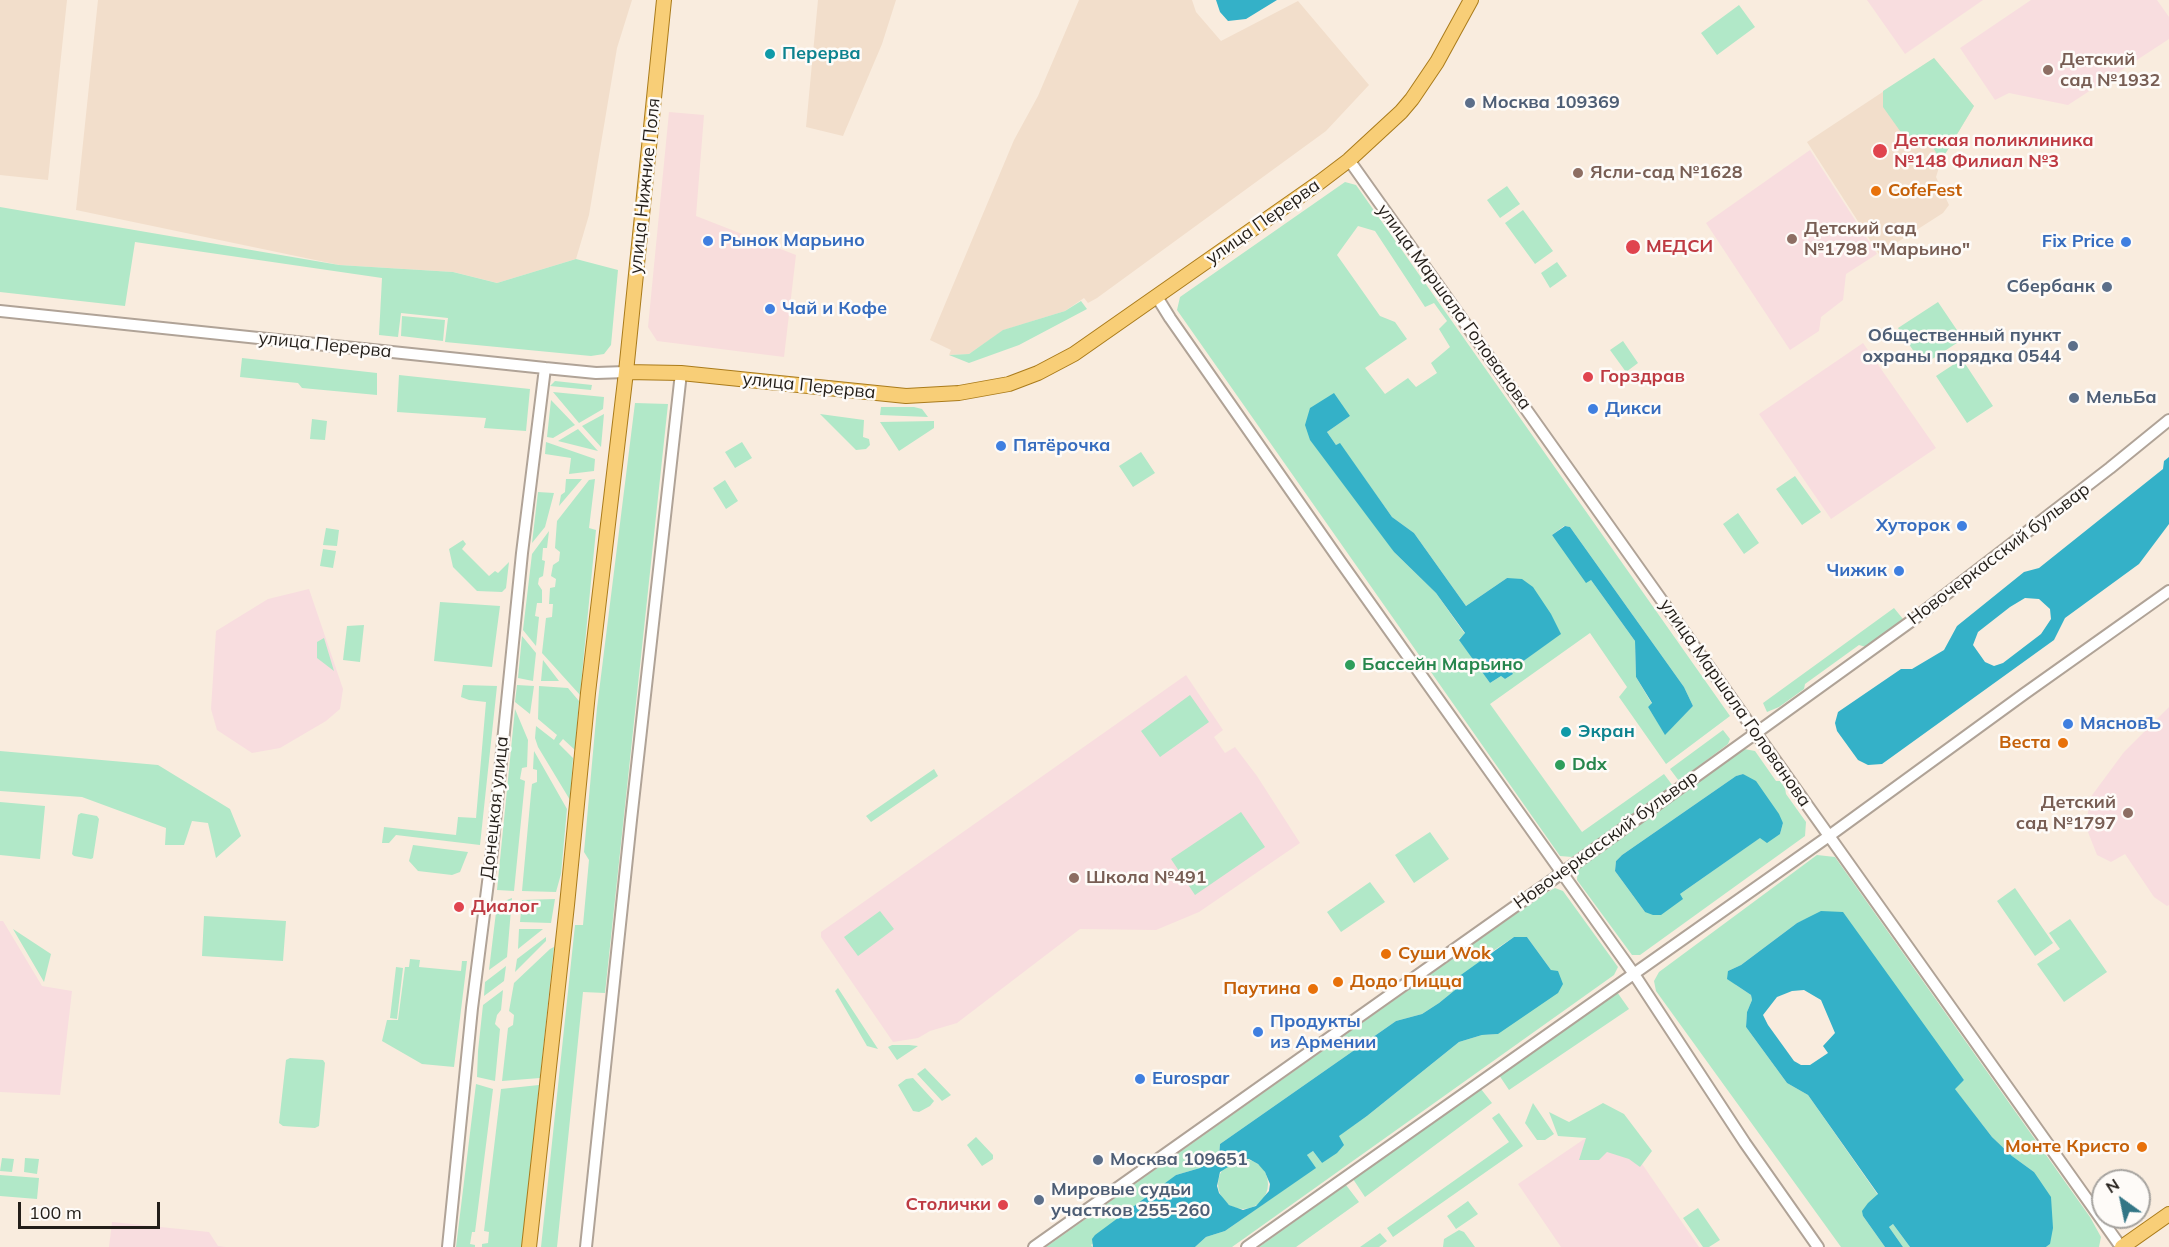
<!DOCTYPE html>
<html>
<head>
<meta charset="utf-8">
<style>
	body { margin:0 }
	#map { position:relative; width:2169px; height:1247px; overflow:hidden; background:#f9ecde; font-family:Mulish,sans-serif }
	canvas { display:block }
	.north { position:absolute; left:2091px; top:1169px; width:60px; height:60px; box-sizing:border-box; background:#fefbf8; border:2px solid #a6a39f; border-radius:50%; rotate:327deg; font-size:16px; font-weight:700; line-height:24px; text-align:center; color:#231e19 }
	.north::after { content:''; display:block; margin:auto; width:21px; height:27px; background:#337686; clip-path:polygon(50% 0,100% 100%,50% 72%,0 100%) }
	.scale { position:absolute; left:18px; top:1202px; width:142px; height:27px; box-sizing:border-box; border:3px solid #231e19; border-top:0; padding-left:8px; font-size:18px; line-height:21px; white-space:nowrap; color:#231e19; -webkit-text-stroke:4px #fefbf8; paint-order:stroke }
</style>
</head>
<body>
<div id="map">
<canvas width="2169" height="1247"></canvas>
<div class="north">N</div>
<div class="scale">100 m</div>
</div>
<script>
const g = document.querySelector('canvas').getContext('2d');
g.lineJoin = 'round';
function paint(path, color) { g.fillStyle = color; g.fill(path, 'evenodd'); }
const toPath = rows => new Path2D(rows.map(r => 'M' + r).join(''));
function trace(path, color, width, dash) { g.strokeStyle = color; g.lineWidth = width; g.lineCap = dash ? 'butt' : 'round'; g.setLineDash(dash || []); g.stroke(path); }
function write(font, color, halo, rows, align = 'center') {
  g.font = font + ' Mulish,sans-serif'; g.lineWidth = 5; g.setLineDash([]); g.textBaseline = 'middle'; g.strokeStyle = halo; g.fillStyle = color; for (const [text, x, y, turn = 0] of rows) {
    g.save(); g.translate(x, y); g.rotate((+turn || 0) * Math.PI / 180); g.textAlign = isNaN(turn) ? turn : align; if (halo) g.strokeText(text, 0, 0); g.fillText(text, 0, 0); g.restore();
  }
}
paint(toPath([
	[669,112,704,115,696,216,796,255,784,357,657,341,648,327]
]), '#f8dddc');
paint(toPath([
	[0,0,67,0,48,180,0,175],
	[98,0,632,0,617,48,589,215,576,259,497,283,453,272,339,265,76,210],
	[818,0,896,0,882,44,843,136,806,127],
	[1079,0,1192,0,1196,12,1221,41,1298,1,1369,85,1326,131,1097,298,1088,303,1084,298,1065,311,1004,330,969,354,949,355,951,350,930,340,1014,140,1038,96],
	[1934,58,1974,106,1941,161,1936,177,1949,205,1943,213,1879,254,1807,142]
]), '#f2decb');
paint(toPath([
	[1867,0,1983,0,1905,54],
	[2031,0,2157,0,2169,17,2169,39,2068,105,2009,93,1995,100,1960,48],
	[1810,150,1877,254,1846,274,1843,300,1821,317,1819,331,1790,350,1706,223],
	[1863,343,1936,448,1831,519,1759,414],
	[309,589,343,689,340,709,326,721,280,748,252,753,217,730,211,709,216,631,268,599],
	[1186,675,1223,730,1214,737,1225,753,1235,747,1257,776,1300,843,1199,912,1156,930,1080,929,957,1023,930,1031,918,1038,893,1042,821,937,821,932],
	[2169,707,2169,905,2167,906,2154,897,2125,854,2111,862,2097,855,2086,827,2090,798,2124,752],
	[0,921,3,921,42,986,72,991,60,1095,0,1092],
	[1599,1129,1625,1139,1699,1247,1561,1247,1518,1184],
	[112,1222,209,1232,218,1246,226,1247,109,1247]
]), '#f8dddf');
paint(toPath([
	[1739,5,1755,27,1717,55,1701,33],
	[1934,58,1974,106,1941,161,1931,144,1905,138,1883,107,1883,91],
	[1345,182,1356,185,1730,716,1666,764,1619,697,1627,687,1590,633,1490,704,1582,832,1664,774,1673,786,1572,857,1560,856,1177,310,1180,297],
	[1358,226,1375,231,1425,307,1434,303,1447,321,1439,329,1450,347,1431,363,1437,373,1416,387,1408,378,1385,394,1365,368,1407,339,1395,322,1380,316,1337,255],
	[1310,409,1350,416,1327,432,1336,445,1340,444,1392,517,1414,533,1466,606,1507,578,1560,634,1511,670,1513,674,1505,679,1501,676,1490,683,1459,639,1465,634,1436,593,1394,552],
	[1564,526,1570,527,1684,687,1693,706,1665,734,1648,707,1652,704,1636,677,1635,641,1591,580,1552,535],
	[1507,186,1520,204,1500,218,1487,200],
	[0,207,339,265,453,272,497,283,576,259,618,270,611,345,604,354,591,356,445,342,448,318,401,313,398,337,379,335,382,278,135,242,125,306,0,292],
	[1523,210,1553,251,1535,264,1505,223],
	[1557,262,1567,276,1550,288,1541,273],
	[1081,301,1087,309,1019,345,969,363,949,355,969,354,1003,330,1065,311],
	[1938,302,1963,339,1923,365,1898,328],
	[402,316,445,320,443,341,401,336],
	[1623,341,1638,363,1626,372,1610,350],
	[242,358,377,373,377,395,302,388,298,383,240,377],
	[1962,359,1993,406,1967,423,1936,376],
	[399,375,530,389,526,431,484,428,486,418,397,412],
	[555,381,592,385,591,390,550,386],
	[553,392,604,397,603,409,579,423],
	[551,400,575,425,553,438,547,437],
	[635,403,668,404,605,993,583,992,557,1247,541,1247,575,925,583,925,589,860,584,852,597,708],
	[881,407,914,407,922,409,928,417,880,415],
	[604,414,601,447,582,426],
	[820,414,864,420,863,437,869,439,870,445,866,449,856,450],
	[312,419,327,421,325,440,310,439],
	[934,421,934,428,899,451,880,422],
	[578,429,598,451,558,441],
	[546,442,595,459,594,471,569,474,571,458,545,454],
	[742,442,752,458,735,468,725,452],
	[1141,452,1155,473,1133,487,1119,466],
	[1795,476,1821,512,1802,525,1776,489],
	[566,479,582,479,559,506,561,495,565,492],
	[595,479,589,528,596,530,580,695,542,653,546,618,552,617,553,604,549,604,550,588,555,587,556,579,551,576,553,565,559,561,560,552,555,548,557,521,589,480],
	[725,480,738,501,726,509,713,488],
	[538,492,554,493,545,527,532,543],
	[1738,513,1759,543,1744,554,1723,524],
	[326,528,339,530,337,546,323,545],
	[549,531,547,548,543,548,542,560,545,561,543,576,539,578,538,584,542,590,542,603,537,603,535,616,539,617,536,646,523,630,532,554],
	[463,540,466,544,462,549,489,576,495,571,498,573,509,562,506,588,502,592,477,591,453,567,449,549],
	[323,549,336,551,333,568,320,566],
	[440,602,500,606,492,667,434,661],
	[1894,608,1903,619,1866,647,1859,645,1805,684,1804,689,1779,707,1767,712,1763,703],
	[364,625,360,662,343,660,347,626],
	[522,636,536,653,533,681,518,678],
	[324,638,334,671,317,658,317,642],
	[543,660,559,681,541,681],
	[463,685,497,686,480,845,396,835,389,843,382,843,384,827,456,835,458,817,476,818,486,702,469,700,461,697],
	[517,685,534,686,530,714,515,702],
	[539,686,568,688,579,701,575,750,563,739,559,744,573,758,570,800,538,747,535,738,536,726,554,740,557,735,538,719],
	[1190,695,1209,722,1160,757,1141,731],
	[515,709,528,740,527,767,522,768,520,779,525,781,514,891,497,890],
	[1723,730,1730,739,1728,744,1679,781,1670,769],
	[1744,749,1755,751,1776,781,1780,781,1785,788,1786,794,1806,822,1805,836,1640,955,1632,955,1577,880,1578,865],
	[1743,774,1783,823,1780,834,1761,837,1680,894,1645,912,1615,871,1616,861,1622,855,1736,776],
	[0,751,158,765,230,809,241,836,216,858,208,823,192,821,184,845,165,845,166,828,82,797,0,791],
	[534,751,567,809,561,874,556,892,522,891,531,793,532,784,537,782,537,770,533,769],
	[934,769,938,776,871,822,866,816],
	[0,802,45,806,40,859,0,855],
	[1241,812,1265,847,1195,895,1171,859],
	[81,813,97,816,99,819,93,858,91,859,74,856,72,854,78,815],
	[1430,832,1449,859,1414,883,1395,855],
	[413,845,468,852,460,872,452,875,418,871,409,861],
	[1817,855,1835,857,2090,1217,2101,1237,2099,1247,2046,1247,2050,1244,2034,1172,2012,1156,1992,1137,1954,1088,1964,1080,1806,919,1797,923,1741,965,1728,971,1736,985,1751,995,1752,1000,1747,1012,1746,1027,1787,1083,1808,1095,1878,1195,1863,1216,1885,1247,1841,1247,1656,991,1654,981,1659,972],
	[1370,882,1385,902,1341,932,1327,912],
	[1555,888,1563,891,1618,967,1614,975,1232,1247,1195,1247,1206,1237,1225,1231,1315,1168,1307,1155,1313,1151,1322,1163,1338,1136,1367,1116,1459,1042,1482,1035,1498,1034,1551,970,1527,937,1514,937,1487,955,1455,990,1439,1003,1422,1014,1396,1021,1220,1144,1219,1156,1200,1168,1176,1175,1091,1245,1093,1247,1046,1247,1544,894],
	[2015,888,2053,943,2035,956,1997,901],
	[512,898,507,957,489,970,497,904],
	[555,899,551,923,520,922,522,900],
	[880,911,894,929,858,956,844,937],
	[204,916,286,921,283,961,202,956],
	[2070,919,2107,972,2064,1002,2037,964,2060,949,2049,933],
	[13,929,51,954,44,982],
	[519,929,543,929,518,949],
	[546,937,546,941,515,972,517,959],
	[554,947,540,1078,502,1081,508,1028,513,1025,514,1015,509,1011,514,983,550,949],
	[410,959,420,960,419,967,461,971,462,961,467,961,454,1067,422,1064,382,1041,387,1020,398,1020,405,967,409,967],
	[506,966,504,981,484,996,485,982],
	[396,967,403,968,397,1019,390,1018],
	[838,988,878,1049,867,1046,835,991],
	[503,990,501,1010,497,1015,495,1024,500,1029,495,1081,477,1077,478,1051,483,1005],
	[1617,992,1629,1009,1509,1090,1499,1075],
	[892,1045,909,1045,918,1046,897,1060,888,1047],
	[290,1058,323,1060,325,1063,319,1126,315,1128,283,1126,279,1123,286,1060],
	[925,1068,951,1095,942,1101,917,1074],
	[913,1078,934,1101,930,1106,919,1112,913,1111,898,1085,906,1079],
	[476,1084,493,1089,475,1232,472,1232,470,1244,475,1245,475,1247,456,1247],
	[539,1085,523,1247,482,1247,482,1244,488,1243,489,1232,484,1231,501,1089],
	[1481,1089,1492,1103,1365,1197,1353,1179],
	[1533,1103,1554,1134,1545,1140,1537,1140,1525,1123],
	[1603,1103,1624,1114,1652,1151,1640,1167,1629,1159,1607,1152,1599,1160,1579,1160,1586,1138,1558,1136,1549,1112,1569,1122],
	[1499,1113,1523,1146,1393,1237,1387,1228,1509,1142,1492,1118],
	[976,1137,993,1155,993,1159,982,1166,967,1145],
	[2,1158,14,1159,12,1172,0,1171],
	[25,1158,39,1159,37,1174,24,1172],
	'1218 1184a25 25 0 1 1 50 0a25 25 0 1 1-50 0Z',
	[0,1175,39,1178,37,1199,0,1196],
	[1346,1185,1359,1202,1296,1247,1259,1247],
	[1468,1201,1478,1214,1456,1229,1447,1216],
	[1698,1208,1720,1240,1709,1247,1703,1247,1683,1218],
	[1893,1224,1910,1247,1903,1247,1889,1227],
	[1459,1230,1464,1232,1475,1247,1443,1247,1444,1239],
	[1380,1233,1387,1241,1379,1247,1360,1247]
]), '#b1e8c8');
paint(toPath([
	[1216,0,1277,0,1246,19,1228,21,1220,12],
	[1334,393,1350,416,1327,432,1336,445,1340,443,1392,517,1414,533,1466,606,1507,578,1522,579,1533,587,1551,614,1561,634,1511,670,1513,674,1505,679,1501,676,1490,683,1459,640,1465,633,1436,593,1394,552,1310,440,1305,425,1310,408],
	[2169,457,2169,524,2139,564,2065,618,2054,640,1882,764,1868,765,1858,760,1837,731,1835,723,1838,712,1901,669,1912,669,1944,650,1957,626,2024,572,2039,568,2163,469,2164,461],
	[2025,598,2039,599,2050,609,2051,619,2041,634,2003,663,1994,666,1985,662,1973,645,1978,632,2010,607],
	[1565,526,1570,527,1684,687,1693,706,1665,735,1648,707,1652,703,1636,677,1635,641,1591,580,1586,583,1552,535],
	[1743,774,1756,781,1779,814,1783,823,1780,834,1767,843,1760,838,1680,894,1683,899,1661,915,1653,915,1645,912,1615,871,1616,861,1622,855,1736,776],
	[1821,911,1843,912,1964,1080,1955,1089,1992,1137,2012,1156,2034,1172,2051,1197,2053,1228,2050,1244,2046,1247,1910,1247,1893,1224,1889,1227,1903,1247,1885,1247,1863,1216,1862,1211,1868,1203,1878,1194,1808,1095,1787,1083,1746,1027,1747,1012,1752,1000,1751,995,1727,979,1728,971,1741,965,1797,923],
	[1804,990,1821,1000,1835,1033,1823,1046,1828,1053,1810,1065,1801,1065,1794,1061,1768,1025,1763,1015,1777,997,1792,991],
	[1514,937,1527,937,1551,970,1558,971,1563,984,1558,993,1498,1034,1482,1035,1459,1042,1367,1116,1339,1136,1344,1145,1337,1153,1322,1163,1313,1151,1307,1155,1316,1168,1225,1231,1206,1237,1195,1247,1093,1247,1092,1239,1095,1235,1176,1175,1200,1168,1219,1156,1220,1144,1396,1021,1422,1014,1439,1003,1455,990,1458,977],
	[1241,1159,1249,1159,1258,1164,1265,1172,1270,1184,1269,1191,1256,1206,1243,1210,1229,1205,1219,1193,1217,1186,1220,1172]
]), '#34b1c8');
const minor = toPath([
	[1349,160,2121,1247],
	[1157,297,1170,318,1340,561,1634,974,1745,1143,1818,1247],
	[0,311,545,368,596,373,626,372],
	[448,1247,472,1008,492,851,522,553,545,368],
	[586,1247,631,820,681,373],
	[1034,1247,1548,883,1910,622,2110,468,2169,420],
	[1247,1247,1829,836,2024,694,2169,591]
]);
const major = toPath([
	[626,372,681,373,906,396,959,393,1009,384,1038,373,1074,354,1320,182,1349,160,1401,112,1412,99,1437,62,1471,0],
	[529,1247,567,905,588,693,626,372,664,0],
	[2122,1247,2169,1214]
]);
trace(minor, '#b0a397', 14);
trace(major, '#aa7b1b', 16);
trace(minor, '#fff', 10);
trace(major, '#f8ce77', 14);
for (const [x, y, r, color] of [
	[770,54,6,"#0f9aa8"],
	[2048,70,6,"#8d6e63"],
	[1470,103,6,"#5c6f8a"],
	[1880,151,8,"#e0444e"],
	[1578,173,6,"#8d6e63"],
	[1876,191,6,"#e8710a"],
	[1792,239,6,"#8d6e63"],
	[708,241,6,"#3f7fe0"],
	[2126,242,6,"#3f7fe0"],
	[1633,247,8,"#e0444e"],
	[2107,287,6,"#5c6f8a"],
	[770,309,6,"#3f7fe0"],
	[2073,346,6,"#5c6f8a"],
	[1588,377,6,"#e0444e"],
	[2074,398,6,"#5c6f8a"],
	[1593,409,6,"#3f7fe0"],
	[1001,446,6,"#3f7fe0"],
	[1962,526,6,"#3f7fe0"],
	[1899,571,6,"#3f7fe0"],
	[1350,665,6,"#2e9e5b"],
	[2068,724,6,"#3f7fe0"],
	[1566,732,6,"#0f9aa8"],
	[2063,743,6,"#e8710a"],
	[1560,765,6,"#2e9e5b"],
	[2128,813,6,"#8d6e63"],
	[1074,878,6,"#8d6e63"],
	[459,907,6,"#e0444e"],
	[1386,954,6,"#e8710a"],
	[1338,982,6,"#e8710a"],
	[1313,989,6,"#e8710a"],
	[1258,1032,6,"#3f7fe0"],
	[1140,1079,6,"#3f7fe0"],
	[2142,1147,6,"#e8710a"],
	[1098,1160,6,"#5c6f8a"],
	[1039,1200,6,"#5c6f8a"],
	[1003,1205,6,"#e0444e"]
]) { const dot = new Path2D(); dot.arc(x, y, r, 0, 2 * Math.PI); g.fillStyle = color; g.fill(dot); trace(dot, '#fefbf8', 2); }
write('bold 18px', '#0d838f', '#fefbf8', [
	["Перерва",782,54],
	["Экран",1578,732]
], 'left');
write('bold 18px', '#785e54', '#fefbf8', [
	["Детский",2060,60],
	["сад №1932",2060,81],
	["Ясли-сад №1628",1590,173],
	["Детский сад",1804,229],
	["№1798 \"Марьино\"",1804,250],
	["Детский",2116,803,"right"],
	["сад №1797",2116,824,"right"],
	["Школа №491",1086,878]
], 'left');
write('bold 18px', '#4e5e75', '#fefbf8', [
	["Москва 109369",1482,103],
	["Сбербанк",2095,287,"right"],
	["Общественный пункт",2061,336,"right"],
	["охраны порядка 0544",2061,357,"right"],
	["МельБа",2086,398],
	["Москва 109651",1110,1160],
	["Мировые судьи",1051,1190],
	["участков 255-260",1051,1211]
], 'left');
write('bold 18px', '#be3a42', '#fefbf8', [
	["Детская поликлиника",1894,141],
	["№148 Филиал №3",1894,162],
	["МЕДСИ",1646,247],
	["Горздрав",1600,377],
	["Диалог",471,907],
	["Столички",991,1205,"right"]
], 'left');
write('18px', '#231e19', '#fefbf8', [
	["улица Нижние Поля",645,186,-84],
	["улица Перерва",1263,222,-35],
	["улица Маршала Голованова",1454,307,54],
	["улица Перерва",325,345,6],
	["улица Перерва",809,386,6],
	["Новочеркасский бульвар",1999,554,-37],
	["улица Маршала Голованова",1735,703,55],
	["Донецкая улица",495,808,-84],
	["Новочеркасский бульвар",1606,840,-36]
]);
write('bold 18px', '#c56008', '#fefbf8', [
	["CofeFest",1888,191],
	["Веста",2051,743,"right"],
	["Суши Wok",1398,954],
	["Додо Пицца",1350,982],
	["Паутина",1301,989,"right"],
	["Монте Кристо",2130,1147,"right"]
], 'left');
write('bold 18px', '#366cbe', '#fefbf8', [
	["Рынок Марьино",720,241],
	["Fix Price",2114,242,"right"],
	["Чай и Кофе",782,309],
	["Дикси",1605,409],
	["Пятёрочка",1013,446],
	["Хуторок",1950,526,"right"],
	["Чижик",1887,571,"right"],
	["МясновЪ",2080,724],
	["Продукты",1270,1022],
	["из Армении",1270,1043],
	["Eurospar",1152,1079]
], 'left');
write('bold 18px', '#27864d', '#fefbf8', [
	["Бассейн Марьино",1362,665],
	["Ddx",1572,765]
], 'left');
</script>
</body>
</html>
